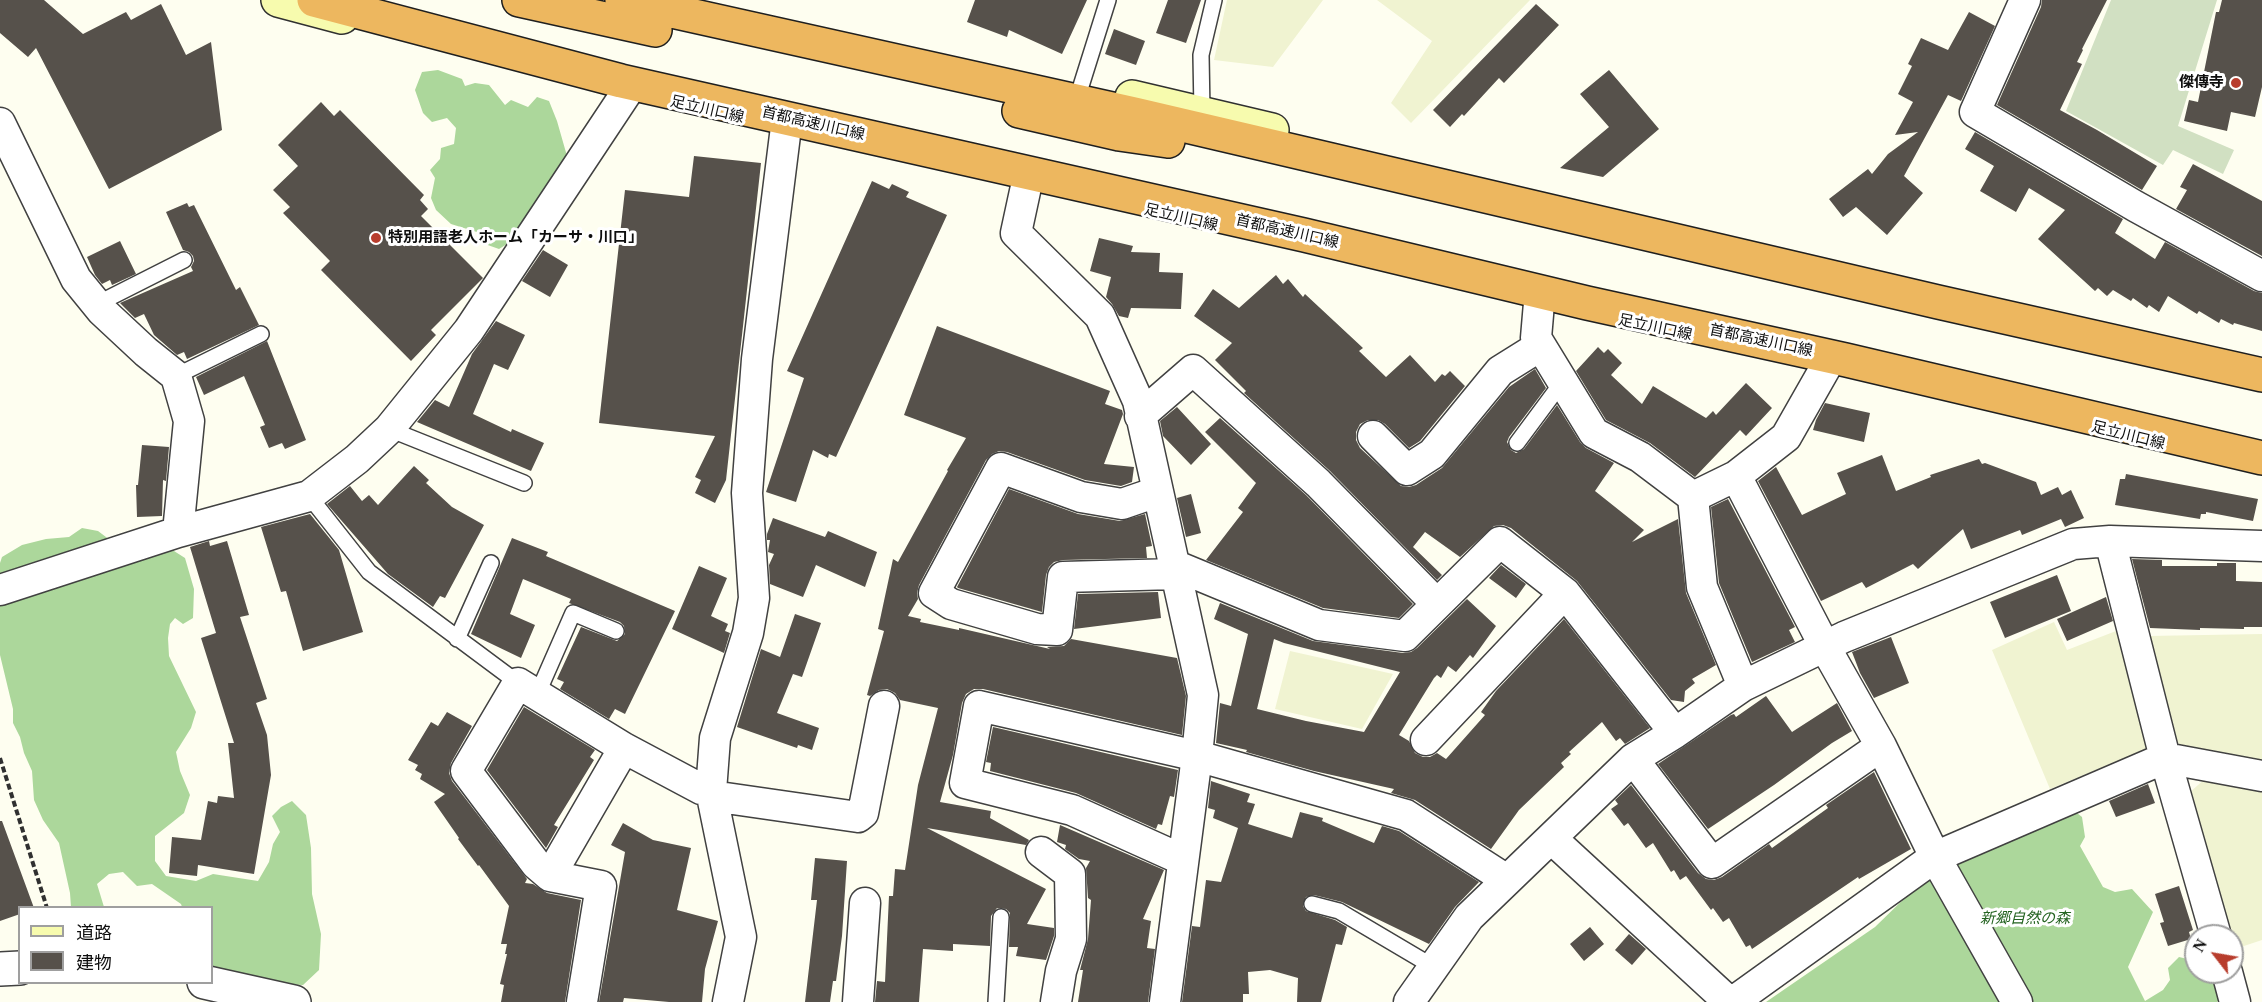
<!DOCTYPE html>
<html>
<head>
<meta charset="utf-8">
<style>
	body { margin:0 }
	#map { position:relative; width:2262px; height:1002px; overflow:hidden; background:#fefef0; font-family:"Times New Roman","Noto Sans JP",serif }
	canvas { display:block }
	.legend { position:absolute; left:18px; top:906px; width:195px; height:78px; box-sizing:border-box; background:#fff; border:2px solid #9f9f9f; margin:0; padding:8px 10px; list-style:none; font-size:18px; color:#0e0e0e }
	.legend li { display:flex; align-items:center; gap:12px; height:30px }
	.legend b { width:30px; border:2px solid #9f9f9f }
	.north { position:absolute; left:2184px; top:924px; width:60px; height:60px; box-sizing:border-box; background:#fff; border:2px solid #9f9f9f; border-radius:50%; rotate:301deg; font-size:16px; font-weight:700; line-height:24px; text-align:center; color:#0e0e0e }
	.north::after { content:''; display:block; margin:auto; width:21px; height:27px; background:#b83d2d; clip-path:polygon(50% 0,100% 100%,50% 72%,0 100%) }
</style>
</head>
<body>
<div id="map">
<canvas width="2262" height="1002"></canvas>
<ul class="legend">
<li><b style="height:8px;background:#f7fbae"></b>道路</li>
<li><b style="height:16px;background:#56514b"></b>建物</li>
</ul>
<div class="north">N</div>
</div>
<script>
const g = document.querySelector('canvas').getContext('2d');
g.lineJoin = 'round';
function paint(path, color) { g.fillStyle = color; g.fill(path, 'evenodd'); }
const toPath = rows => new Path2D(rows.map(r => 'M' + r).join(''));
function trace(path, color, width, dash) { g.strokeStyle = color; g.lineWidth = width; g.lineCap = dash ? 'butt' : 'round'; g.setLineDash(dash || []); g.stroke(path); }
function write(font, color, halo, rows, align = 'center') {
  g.font = font + ' "Times New Roman","Noto Sans JP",serif'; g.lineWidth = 6; g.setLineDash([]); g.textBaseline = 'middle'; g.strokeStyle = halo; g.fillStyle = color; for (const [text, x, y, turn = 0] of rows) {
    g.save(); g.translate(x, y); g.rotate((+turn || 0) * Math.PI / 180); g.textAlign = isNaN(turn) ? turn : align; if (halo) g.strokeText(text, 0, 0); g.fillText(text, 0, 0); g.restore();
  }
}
paint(toPath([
	[1227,0,1323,0,1273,67,1214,60],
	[1377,0,1530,0,1411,123,1391,103,1432,41],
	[2054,622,2067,650,2116,631,2149,748,2050,789,1992,650],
	[2262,634,2262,762,2185,749,2175,740,2148,636],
	[1290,651,1393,674,1362,729,1275,709],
	[2206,778,2262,788,2262,940,2235,949,2189,793]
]), '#f0f3d1');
paint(toPath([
	[438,70,462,79,465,86,475,83,489,85,505,105,511,100,528,107,537,97,549,101,557,121,567,156,531,229,499,249,482,243,480,233,451,224,436,210,431,198,435,178,430,170,440,159,441,148,454,144,456,128,447,118,432,122,423,113,415,90,422,72],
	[82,528,98,531,110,540,174,539,174,551,185,558,194,589,193,618,183,624,175,618,170,624,168,638,169,656,196,712,191,728,176,752,180,771,190,795,184,813,155,836,155,861,166,876,196,881,213,874,258,881,269,862,273,844,280,832,272,816,281,807,292,801,306,815,311,848,312,894,321,934,319,970,303,985,281,984,212,973,212,908,182,907,181,904,152,884,137,886,123,872,109,874,97,884,104,907,71,907,70,893,59,843,43,820,34,800,32,771,24,753,20,737,13,723,13,709,0,655,0,563,2,557,22,545,46,539,69,537],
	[2072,809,2082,817,2085,837,2080,846,2103,887,2115,892,2132,889,2153,912,2128,967,2145,1001,2163,990,2170,980,2168,968,2179,957,2196,961,2196,972,2214,972,2219,1000,2217,1002,1766,1002,1875,927,1912,891,1969,856]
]), '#acd79b');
paint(toPath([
	[2111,0,2217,0,2178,126,2234,150,2223,174,2173,150,2163,165,2066,111]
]), '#d1e0c2');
paint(toPath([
	[0,0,44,0,83,34,126,12,131,20,161,4,186,55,211,42,222,130,109,189,36,48,28,57,0,33],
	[975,0,1087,0,1062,54,1009,30,1007,37,967,22],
	[1168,0,1201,0,1186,43,1156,33],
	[2042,0,2107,0,2082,49,2083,50,2077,62,2082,64,2060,110,2097,130,2157,166,2142,190,1997,105,2041,7],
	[2222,0,2262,0,2262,87,2255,117,2231,112,2227,131,2184,121,2189,100,2198,102,2216,12,2219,12],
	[1536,4,1559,25,1504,83,1499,78,1464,116,1462,114,1450,127,1433,110],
	[1969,12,1995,26,1961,101,1948,95,1904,176,1923,193,1887,235,1856,207,1843,217,1829,199,1868,169,1872,174,1888,154,1918,132,1895,135,1913,102,1898,94,1912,66,1908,64,1921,38,1948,50],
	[1114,29,1145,41,1136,65,1105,54],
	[1609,70,1659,129,1603,177,1560,168,1609,127,1580,94],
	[321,102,334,116,340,110,424,195,420,200,428,209,421,216,483,278,431,330,436,335,411,361,321,270,330,261,283,213,290,207,273,190,298,166,278,145],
	[1975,132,2123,219,2115,233,2155,259,2165,242,2254,291,2262,293,2262,331,2234,323,2233,325,2221,319,2219,323,2199,311,2197,314,2168,296,2159,312,2149,305,2147,308,2133,298,2131,301,2113,290,2107,296,2098,288,2095,291,2038,239,2065,210,2029,188,2016,212,1980,191,1994,166,1965,149],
	[694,156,761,163,726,480,715,503,695,493,701,480,695,477,715,436,599,423,625,190,689,197],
	[2193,164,2262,201,2262,256,2176,209,2187,190,2180,187],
	[872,181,889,189,892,184,909,192,906,197,947,215,836,457,829,454,828,458,813,450,796,502,766,492,804,378,787,371],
	[187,203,189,207,194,205,236,290,240,287,259,325,187,359,184,352,177,355,154,335,144,314,135,318,120,303,193,271,191,267,194,261,193,256,189,252,183,250,166,212],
	[1099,238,1133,246,1131,252,1160,253,1159,272,1183,273,1181,309,1131,308,1128,318,1119,316,1112,304,1106,297,1111,277,1090,271],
	[120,241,136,274,112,285,110,280,102,284,95,275,87,257],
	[543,250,568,265,550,297,522,281],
	[1276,275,1283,284,1288,279,1303,297,1305,294,1363,348,1359,351,1386,377,1410,355,1435,382,1442,374,1445,376,1450,371,1465,386,1420,441,1409,448,1385,424,1378,420,1368,420,1360,424,1356,432,1356,440,1360,448,1401,486,1409,487,1416,485,1442,468,1509,387,1535,369,1546,388,1509,437,1507,442,1511,450,1516,453,1524,449,1557,405,1580,442,1586,448,1614,463,1595,491,1644,530,1632,542,1678,519,1686,593,1716,665,1692,679,1695,683,1685,691,1684,702,1671,700,1577,581,1511,528,1503,525,1494,526,1460,557,1425,532,1413,547,1442,575,1437,580,1330,471,1244,393,1246,391,1215,360,1232,343,1194,316,1213,289,1239,308],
	[496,321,525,335,508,370,494,364,473,414,511,432,512,429,544,443,531,471,417,422,435,400,449,407,472,354],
	[937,326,1110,391,1105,404,1122,410,1123,414,1104,464,1134,467,1132,482,1121,486,1085,480,1007,452,999,451,992,454,986,460,919,585,917,593,918,599,908,616,921,619,920,622,959,630,959,628,1050,649,1047,647,1064,646,1071,639,1177,658,1186,696,1182,735,983,689,974,689,966,694,962,703,953,755,940,802,991,811,990,818,1029,840,1026,845,927,828,1046,889,1027,924,1054,928,1054,936,1046,960,1016,956,1018,947,1009,947,1010,913,1006,909,997,908,991,916,990,946,953,944,953,951,923,949,919,1002,875,1002,877,981,885,982,889,896,893,896,895,869,905,870,918,785,938,708,900,700,895,693,887,689,879,690,870,696,867,695,884,631,878,629,893,559,898,562,948,471,947,470,966,438,904,415],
	[267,341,306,440,285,449,282,443,269,448,260,427,265,425,244,376,204,395,196,377],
	[1598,347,1604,353,1608,349,1622,363,1611,375,1642,404,1653,386,1706,418,1713,411,1716,415,1746,383,1772,408,1746,436,1740,430,1695,477,1650,443,1606,420,1576,371],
	[1825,403,1870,413,1864,442,1813,430,1816,420],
	[1177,407,1211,444,1191,465,1163,436,1160,421],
	[1220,418,1306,495,1413,604,1399,618,1323,608,1206,560,1243,512,1238,508,1256,483,1205,432],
	[142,445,169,447,166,481,163,480,162,516,137,517,136,485,138,485],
	[1882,455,1896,491,1931,477,1930,475,1979,459,1982,464,1985,463,2036,482,2041,495,2058,487,2062,495,2071,490,2084,518,2065,527,2061,519,2022,535,2020,530,1971,549,1963,529,1918,569,1913,564,1866,588,1862,582,1821,601,1758,481,1776,467,1802,515,1846,494,1837,473],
	[414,466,429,480,426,483,452,507,484,525,445,598,440,596,433,607,388,574,327,504,350,486,362,501,369,495,378,505],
	[2126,474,2258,499,2253,521,2206,512,2206,514,2201,514,2200,519,2115,505,2120,479,2125,479],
	[1009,489,1078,514,1120,521,1145,514,1152,546,1146,547,1147,558,1063,560,1054,562,1049,567,1046,575,1042,612,958,588,957,587],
	[1191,494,1201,533,1186,537,1177,498],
	[1728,499,1795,627,1789,630,1795,642,1752,662,1719,583,1711,507],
	[310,514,339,550,363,632,303,651,286,591,281,592,261,527],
	[773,518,825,537,828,531,877,552,865,587,816,565,803,597,770,584,769,565,774,554,768,552,770,540,767,540,767,534],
	[512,538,548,552,546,556,675,611,625,714,615,709,609,719,560,689,564,682,557,679,581,627,617,641,625,634,624,626,620,622,569,603,571,599,523,579,510,614,535,625,521,658,471,634],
	[209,541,210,546,227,541,249,615,240,617,267,699,256,703,267,735,271,775,254,874,198,865,197,876,169,873,172,837,201,840,208,801,217,803,218,796,234,798,228,743,234,743,201,638,216,633,190,547],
	[2132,559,2162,560,2162,566,2217,566,2217,563,2236,563,2236,581,2262,582,2262,627,2244,627,2244,629,2200,628,2200,630,2150,628],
	[1501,565,1526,584,1516,598,1489,578],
	[699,566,727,578,711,616,728,624,725,631,730,633,724,653,672,629],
	[2057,575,2071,611,2005,638,1990,602],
	[1158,592,1161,618,1074,629,1078,594],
	[2106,597,2113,621,2067,641,2057,619],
	[1467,599,1496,626,1473,658,1470,655,1456,672,1448,666,1441,678,1437,675,1434,678,1421,699,1399,735,1409,741,1415,753,1423,757,1430,757,1437,753,1446,759,1485,715,1481,712,1496,691,1564,619,1650,728,1625,744,1620,738,1616,741,1602,722,1569,752,1571,754,1561,763,1564,767,1519,810,1491,849,1415,800,1391,793,1394,789,1314,771,1246,752,1247,750,1216,743,1220,703,1231,706,1248,634,1214,619,1220,603,1313,641,1403,653,1411,652,1417,648],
	[1274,639,1284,643,1400,672,1364,732,1306,721,1257,709],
	[795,614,821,623,802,677,793,674,777,713,819,728,812,750,798,745,797,748,737,727,761,649,780,657],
	[1891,637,1909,683,1874,698,1860,673,1852,652],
	[1766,696,1792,732,1837,703,1852,731,1832,743,1774,785,1708,829,1658,764,1731,715,1734,714,1736,717],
	[524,707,595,750,590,757,594,760,554,825,558,827,546,848,487,770],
	[447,712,472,726,451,763,449,773,452,781,527,879,525,883,533,884,547,893,581,900,565,1002,501,1002,504,985,500,984,507,954,505,954,507,944,501,944,509,906,479,865,478,866,458,839,459,838,434,802,445,794,420,779,422,774,415,770,418,765,408,760,431,722,438,726],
	[993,727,1178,770,1174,797,1170,796,1162,825,1158,824,1156,829,1076,793,990,771,991,763,986,762],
	[1874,772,1911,849,1859,879,1858,877,1752,949,1750,945,1746,947,1729,918,1723,922,1713,908,1711,910,1686,876,1680,880,1674,870,1671,872,1653,843,1646,848,1628,823,1624,826,1611,809,1618,804,1615,800,1631,785,1698,873,1706,879,1714,880,1722,877,1769,844,1772,848,1828,808,1826,805],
	[1211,781,1250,794,1247,802,1255,804,1248,824,1292,838,1300,812,1323,818,1322,821,1374,843,1382,826,1399,831,1479,882,1455,907,1429,944,1342,902,1314,895,1306,897,1303,906,1306,911,1335,920,1347,927,1342,945,1336,944,1321,1002,1297,1002,1298,978,1270,970,1248,972,1249,994,1243,994,1243,1002,1182,1002,1192,926,1200,927,1206,880,1221,882,1238,828,1213,818,1215,810,1208,808],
	[2148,784,2155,803,2116,817,2109,801],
	[0,821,2,821,34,908,20,908,20,914,0,921],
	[623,823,653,840,691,848,677,910,718,921,705,969,702,1002,669,1002,624,998,623,1002,599,1002,625,852,611,845],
	[1060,825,1164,870,1143,919,1151,921,1147,948,1155,949,1148,1002,1078,1002,1083,970,1080,970,1088,939,1091,900,1088,898,1086,868,1090,861,1079,859,1065,849,1066,845,1057,842],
	[815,858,847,861,842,936,836,981,833,981,830,1002,805,1002,817,900,811,900],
	[2179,886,2193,930,2189,932,2191,939,2168,946,2160,923,2164,922,2155,894],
	[1590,927,1604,944,1584,961,1570,944],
	[1629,934,1646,949,1632,965,1615,950]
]), '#56514b');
const service = toPath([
	[1081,86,1108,0],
	[1202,112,1201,55,1214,0],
	[97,304,184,260],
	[176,376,261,334],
	[389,429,524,483],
	[1517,443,1563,381],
	[309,496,369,572,518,683],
	[457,639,491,563],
	[537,695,573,613,616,631],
	[1312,904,1339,911,1432,966],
	[996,1002,1001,917]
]);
const minor = toPath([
	[2025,0,1975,112,2135,206,2262,276],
	[0,123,76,279,102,311,146,352,176,376,189,421,178,532],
	[1027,182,1016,233,1100,316,1138,401,1203,695,1197,756,1165,1002],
	[1539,303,1536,338,1594,433,1640,457,1693,497,1702,587,1743,686],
	[1140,416,1193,370,1318,483,1437,604],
	[1373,436,1407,470,1432,454,1500,371,1540,346],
	[1736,476,1825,647,1881,746,1935,857,2017,1002],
	[1157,492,1122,504,1081,497,1001,468,934,593,951,604,1037,629,1057,630,1063,577,1176,574],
	[1693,497,1736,476,1786,437,1827,365],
	[2110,541,2165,758,2216,936],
	[1174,565,1319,625,1405,636,1500,542,1565,593,1675,733],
	[0,590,178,532,309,496,357,459,389,429,469,330,627,92],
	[1426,740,1565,593],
	[1633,759,1712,863,1881,746],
	[712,796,858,817,863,813,884,706],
	[1552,839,1729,1002],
	[1041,852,1070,874,1071,939,1061,971,1056,1002],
	[1183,860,1072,810,965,783,979,706,1197,756,1406,815,1507,880],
	[550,876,624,748],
	[2227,972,2235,1002],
	[582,1002,601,886,550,876,536,864,466,771,518,683,624,748,701,789,711,791],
	[728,1002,741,937,711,791,715,738,748,633,754,598,747,493,757,359,786,127],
	[858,1002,865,903],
	[1409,1002,1469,917,1633,759,1675,733,1743,686,1844,637,2073,544,2110,541,2262,546],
	[1733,1002,1935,857,2165,758,2262,776]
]);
const tertiary = toPath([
	[0,969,20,968],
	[204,982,294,1002]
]);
const secondary = toPath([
	[278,0,342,17],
	[1132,97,1272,130]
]);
const motorway = toPath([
	[314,0,621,81,1304,235,1587,303,1846,360,2262,458],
	[519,0,655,30],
	[622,0,1135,114,1938,302,2262,375],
	[1019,111,1119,134,1168,141]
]);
trace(service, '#414141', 18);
trace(minor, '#414141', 33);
trace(tertiary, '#414141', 36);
trace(secondary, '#303030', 36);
trace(motorway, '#1f1f1f', 36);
trace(toPath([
	[0,758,47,908]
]), '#303030', 4, [6, 3]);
trace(service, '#fff', 15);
trace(minor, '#fff', 30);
trace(tertiary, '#fff', 33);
trace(secondary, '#f7fbae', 33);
trace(motorway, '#edb75f', 33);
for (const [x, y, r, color] of [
	[2236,83,6,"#b83d2d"],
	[376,238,6,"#b83d2d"]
]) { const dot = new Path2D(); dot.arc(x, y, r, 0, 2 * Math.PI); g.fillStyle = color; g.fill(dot); trace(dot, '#fff', 2); }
write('bold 15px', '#0e0e0e', '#fff', [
	["傑傳寺",2224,83],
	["特別用語老人ホーム「カーサ・川口」",388,238,"left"]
], 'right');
write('15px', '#0e0e0e', '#fff', [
	["足立川口線",707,110,13],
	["首都高速川口線",813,124,13],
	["足立川口線",1181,218,13],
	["首都高速川口線",1287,232,13],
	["足立川口線",1655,328,12],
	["首都高速川口線",1761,341,12],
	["足立川口線",2128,436,14]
]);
write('italic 15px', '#246321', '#fff', [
	["新郷自然の森",2025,919]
]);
</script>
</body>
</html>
